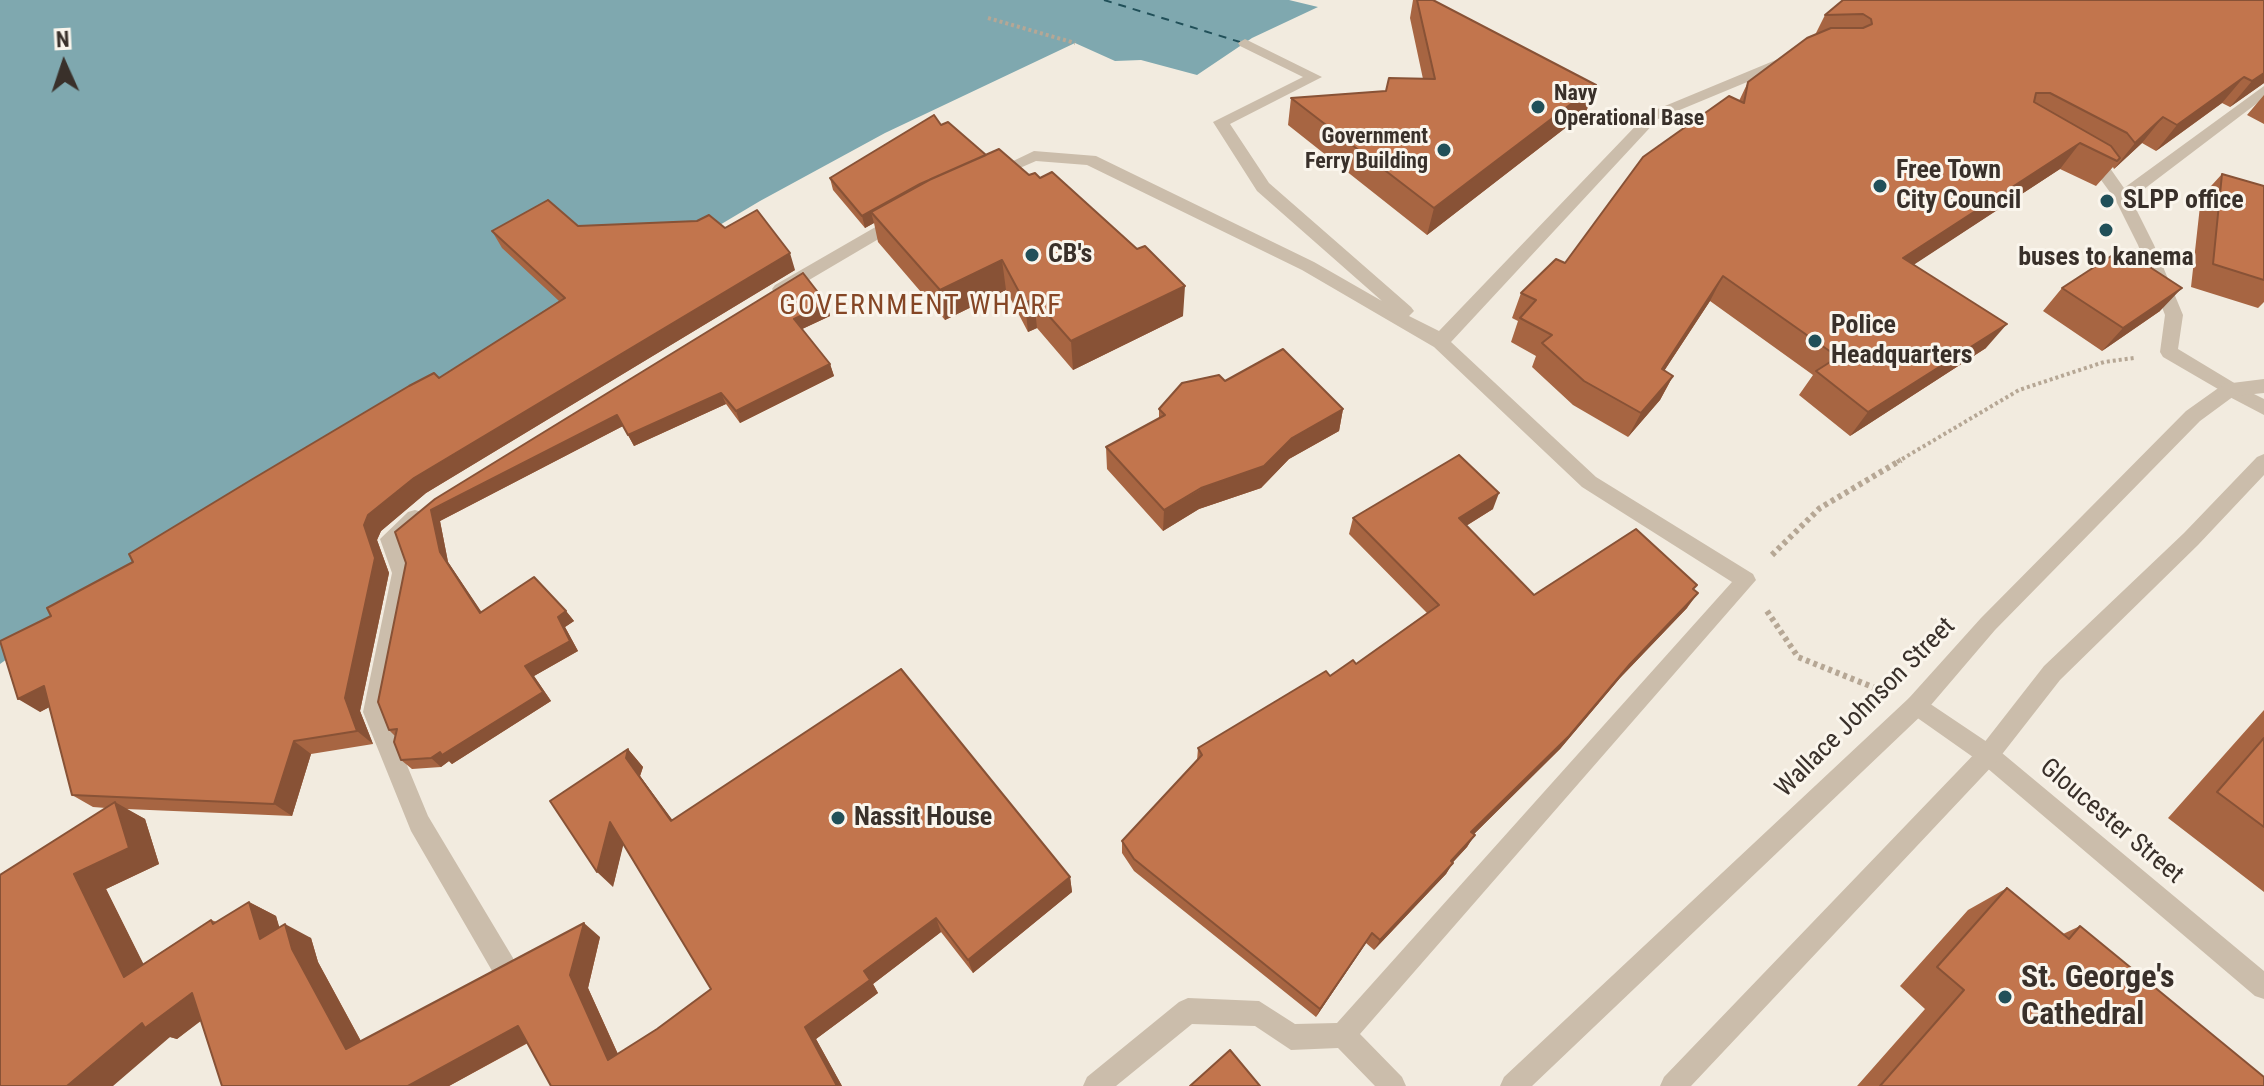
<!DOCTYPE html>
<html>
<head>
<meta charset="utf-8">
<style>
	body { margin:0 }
	#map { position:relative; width:2264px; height:1086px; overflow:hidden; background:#f2ebdf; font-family:"Roboto Condensed",sans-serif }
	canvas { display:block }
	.north { position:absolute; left:24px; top:24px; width:80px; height:80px; -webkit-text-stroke:6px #faf5ec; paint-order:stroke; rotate:357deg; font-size:22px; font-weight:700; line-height:32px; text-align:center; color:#39302a }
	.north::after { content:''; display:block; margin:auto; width:28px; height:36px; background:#39302a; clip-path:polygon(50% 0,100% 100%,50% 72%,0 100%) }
</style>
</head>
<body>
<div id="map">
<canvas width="2264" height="1086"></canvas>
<div class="north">N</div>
</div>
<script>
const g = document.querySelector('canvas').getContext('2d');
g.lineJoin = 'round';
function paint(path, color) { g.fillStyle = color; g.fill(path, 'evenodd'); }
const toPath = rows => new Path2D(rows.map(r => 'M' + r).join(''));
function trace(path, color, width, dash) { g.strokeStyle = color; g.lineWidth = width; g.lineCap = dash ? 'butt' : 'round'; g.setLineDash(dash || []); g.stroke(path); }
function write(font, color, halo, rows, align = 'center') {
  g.font = font + ' "Roboto Condensed",sans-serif'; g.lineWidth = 6; g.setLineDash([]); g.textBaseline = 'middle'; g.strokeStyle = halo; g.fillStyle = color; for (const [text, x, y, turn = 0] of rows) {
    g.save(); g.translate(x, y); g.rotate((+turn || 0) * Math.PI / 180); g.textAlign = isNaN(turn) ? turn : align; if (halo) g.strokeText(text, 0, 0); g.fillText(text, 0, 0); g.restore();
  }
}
paint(toPath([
	[0,0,1289,0,1318,7,1252,38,1197,75,1141,60,1115,61,1075,43,885,133,760,201,87,602,0,664]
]), '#7fa8af');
trace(toPath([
	[1104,0,1240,42]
]), '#215059', 2, [8, 7]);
trace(toPath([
	[988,18,1075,43],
	[1897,462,2019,390,2104,362,2134,358]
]), '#b6a795', 4, [3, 3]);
trace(toPath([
	[1772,555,1820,508,1901,460],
	[1767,611,1798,657,1875,688]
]), '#b6a795', 6, [4, 4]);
paint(toPath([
	[1245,39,1322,77,1230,124,1269,183,1411,307,1414,311,1409,316,1439,331,1648,113,1783,57,1793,57,1793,63,1658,119,1451,342,1596,477,1753,574,1756,580,1360,1034,1402,1077,1406,1086,1375,1086,1338,1048,1291,1050,1255,1026,1192,1024,1116,1086,1083,1086,1087,1077,1179,1002,1188,998,1259,1001,1295,1024,1337,1023,1732,582,1582,487,1434,347,1302,270,1087,165,1036,161,992,180,984,175,1034,151,1096,156,1314,262,1382,301,1257,191,1213,122,1303,77,1240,46,1238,43,1245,39],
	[2264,86,2264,98,2131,199,2154,245,2183,315,2178,349,2236,384,2239,389,2230,396,2163,357,2160,352,2165,315,2138,245,2115,199,2093,169,2078,157,2086,152,2105,161,2124,188,2264,86],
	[898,214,906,220,904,224,787,293,775,293,772,289,775,285,898,214],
	[415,510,422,512,425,518,401,542,412,573,385,712,428,816,513,958,516,967,513,976,504,979,495,976,411,831,363,712,392,573,380,539,408,512,415,510]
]), '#cbbdab');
paint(toPath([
	[2230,382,2264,399,2264,415,2224,394,2221,389,2230,382],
	[1917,695,1996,748,2264,971,2264,999,2255,996,1980,762,1909,712,1906,705,1909,698,1917,695]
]), '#cbbdab');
paint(toPath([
	[2264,379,2264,393,2234,396,2200,421,1995,630,1925,712,1532,1086,1500,1086,1504,1077,1909,698,1981,618,2186,411,2224,384,2264,379],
	[2264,454,2264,475,2198,545,2060,680,1996,762,1691,1086,1660,1086,1664,1077,1980,748,2044,666,2184,533,2257,457,2264,454]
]), '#cbbdab');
paint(toPath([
	[1413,0,1433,0,1596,85,1586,112,1427,235,1288,125,1291,98,1386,91,1423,79,1410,18],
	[2264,0,2264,83,2230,107,2222,103,2156,151,2142,143,2114,169,2113,167,2096,186,2060,169,1914,264,1986,348,1850,436,1799,395,1813,375,1710,301,1664,371,1673,376,1660,400,1628,437,1573,405,1532,367,1536,356,1511,342,1518,321,1512,318,1521,293,1565,263,1739,101,1748,82,1815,35,1825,15],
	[2264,95,2264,124,2247,115],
	[941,125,986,155,1183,316,1073,370,1037,328,1028,332,1006,290,945,320,878,242,874,223,865,228,833,190,830,178],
	[2222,174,2264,186,2264,302,2258,308,2191,287,2201,197],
	[578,226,795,270,426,493,381,531,377,540,389,573,360,711,373,744,311,754,292,816,126,809,145,819,159,864,106,889,143,964,211,920,217,922,249,902,276,916,279,928,311,938,318,962,361,1041,600,937,588,988,618,1054,657,1029,711,989,623,844,613,887,628,749,643,767,640,776,672,820,1070,877,1072,892,973,973,941,932,873,984,878,993,816,1039,842,1086,528,1043,449,1086,222,1086,201,1020,177,1039,170,1037,0,1086,106,808,93,807,72,795,49,707,40,712,51,616,133,562,439,378,559,301,502,248,492,231],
	[2062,288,2160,311,2102,351,2043,311],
	[827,304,830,316,802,329,830,364,834,376,740,423,726,404,634,446,623,426,440,521,448,562,481,612,566,611,574,621,565,627,578,651,534,676,551,701,452,764,449,761,441,767,412,769,401,760,395,736,389,730,406,563,395,532],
	[1225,381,1343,409,1339,431,1289,459,1261,488,1199,509,1163,531,1107,469,1106,447,1159,418,1159,409],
	[1493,509,1466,526,1534,595,1697,585,1693,589,1687,608,1620,678,1560,749,1474,834,1467,847,1453,862,1446,874,1374,950,1366,943,1316,1017,1134,871,1122,853,1122,841,1197,761,1198,748,1330,676,1356,664,1427,613,1349,534,1353,518],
	[2264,710,2264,892,2168,818],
	[2007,888,2063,934,2080,926,2264,1086,1857,1086,1925,1009,1900,986,1968,910]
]), '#a76542');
paint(toPath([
	[2264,73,2264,83,2230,107,2252,81],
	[2244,77,2222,103,2156,151,2177,125],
	[1596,85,1586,112,1427,235,1434,208],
	[2163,117,2142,143,2114,169,2135,143],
	[2080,143,2060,169,1886,283,1903,258],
	[987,155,871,212,874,223,865,228,862,216,920,184],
	[790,253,795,270,426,493,381,531,377,540,389,573,360,711,373,744,357,731,345,698,364,525,368,515,414,478],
	[1002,260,1006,290,945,320,940,290],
	[1723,276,1710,301,1649,394,1662,369],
	[1185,286,1183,316,1073,370,1071,341],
	[2182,288,2160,311,2102,351,2123,328],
	[1034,299,1037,328,1028,332,1025,303],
	[827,304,830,316,798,331,794,319],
	[2007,324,1986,348,1850,436,1868,412],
	[830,364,834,376,740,423,736,411],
	[1673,376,1660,400,1628,437,1641,413],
	[721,393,726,404,634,446,628,435],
	[1343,409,1339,431,1289,459,1261,488,1199,509,1163,531,1164,510],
	[617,415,623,426,440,521,448,562,489,623,480,613,440,552,431,510],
	[1499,493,1493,509,1453,534,1459,518],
	[1698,593,1687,608,1620,678,1560,749,1464,844,1471,832],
	[566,611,574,621,565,627,578,651,534,676,551,701,452,764,449,761,441,767,431,758,525,666,558,617],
	[44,686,65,699,40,712,18,699],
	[294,741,311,754,292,816,274,804],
	[628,749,643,767,640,776,685,837,671,821,626,758],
	[115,802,145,819,159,864,106,889,156,989,124,977,74,874],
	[610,822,625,838,613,887,597,872],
	[1475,835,1467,847,1444,872,1451,861],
	[1453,863,1446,874,1374,950,1380,940],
	[1070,877,1072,892,973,973,968,960],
	[249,902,276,916,287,952,260,939],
	[936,918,941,932,873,984,878,993,816,1039,842,1086,837,1086,805,1027,864,971],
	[584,923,600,937,588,988,625,1070,608,1060,570,975],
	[285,924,311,938,318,962,371,1060,346,1049,292,949],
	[1372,933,1366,943,1316,1017,1320,1009],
	[192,993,222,1005,177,1039,170,1037,113,1086,67,1086,142,1023],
	[518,1026,538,1037,449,1086,408,1086]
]), '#885236');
const building = toPath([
	[1417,0,1433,0,1596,85,1434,208,1291,98,1386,91,1389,78,1435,79,1417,0],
	[1843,0,2264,0,2264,73,2252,81,2244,77,2177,125,2163,117,2135,143,2127,133,2050,93,2036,93,2034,102,2111,146,2120,158,2117,161,2080,143,1903,258,2007,324,1868,412,1816,371,1838,357,1723,276,1662,369,1673,376,1641,413,1584,381,1542,343,1552,335,1520,318,1536,300,1521,293,1556,259,1565,263,1643,157,1729,96,1744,103,1748,82,1807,38,1831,28,1863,28,1872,24,1871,19,1863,14,1825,15,1843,0],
	[934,115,941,125,948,122,986,155,920,184,862,216,830,178,934,115],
	[999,149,1029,175,1035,173,1040,178,1052,172,1137,249,1145,246,1185,286,1071,341,1034,299,1025,303,1002,260,940,290,871,212,931,179,999,149],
	[2222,174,2264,186,2264,280,2213,264,2222,174],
	[548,200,578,226,697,221,709,215,725,228,757,210,790,253,414,478,368,515,364,525,375,558,345,698,357,731,294,741,274,804,72,795,44,686,18,699,0,641,51,616,47,608,133,562,129,554,251,480,409,386,434,373,439,378,565,298,492,231,548,200],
	[2122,249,2182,288,2123,328,2062,288,2122,249],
	[803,273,827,304,794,319,830,364,736,411,721,393,628,435,617,415,431,510,440,552,480,613,534,577,566,611,558,617,570,641,525,666,543,692,442,755,440,752,431,758,401,760,394,742,397,729,389,730,378,702,406,563,395,532,435,499,803,273],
	[1283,349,1343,409,1292,438,1264,466,1201,488,1164,510,1106,447,1165,415,1159,409,1182,383,1219,375,1225,381,1283,349],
	[1459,455,1499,493,1459,518,1534,595,1636,529,1697,585,1693,589,1698,593,1630,664,1569,736,1471,832,1475,835,1451,861,1453,863,1380,940,1372,933,1320,1009,1134,859,1122,841,1202,755,1198,748,1326,671,1330,676,1353,660,1356,664,1439,605,1353,518,1459,455],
	[901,669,1070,877,968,960,936,918,864,971,870,980,805,1027,837,1086,551,1086,518,1026,408,1086,222,1086,192,993,145,1028,142,1023,67,1086,0,1086,0,875,115,802,129,848,74,874,124,977,211,920,213,924,249,902,260,939,285,924,292,949,346,1049,584,923,570,975,608,1060,657,1029,711,989,610,822,597,872,550,801,628,749,626,758,671,821,901,669],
	[2264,738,2264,827,2217,792,2264,738],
	[2007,888,2069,939,2080,926,2264,1077,2264,1086,1880,1086,1964,990,1937,967,2007,888],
	[1230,1050,1260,1086,1190,1086,1230,1050]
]);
paint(building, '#c2754d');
trace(building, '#885236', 2);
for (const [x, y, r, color] of [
	[1538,107,8,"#215059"],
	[1444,150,8,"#215059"],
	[1880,186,8,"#215059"],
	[2107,201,8,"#215059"],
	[2106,230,8,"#215059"],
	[1032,255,8,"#215059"],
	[1815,341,8,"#215059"],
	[838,818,8,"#215059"],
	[2005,997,8,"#215059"]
]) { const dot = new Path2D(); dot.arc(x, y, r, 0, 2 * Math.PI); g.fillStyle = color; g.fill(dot); trace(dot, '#faf5ec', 3); }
write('bold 22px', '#39302a', '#faf5ec', [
	["Navy",1554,94],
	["Operational Base",1554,119],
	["Government",1428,137,"right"],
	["Ferry Building",1428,162,"right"]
], 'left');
write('bold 26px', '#39302a', '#faf5ec', [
	["Free Town",1896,171],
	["City Council",1896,201],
	["SLPP office",2123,201],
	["CB's",1048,255],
	["buses to kanema",2106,258,"center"],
	["Police",1831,326],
	["Headquarters",1831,356],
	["Nassit House",854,818]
], 'left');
write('26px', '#39302a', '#faf5ec', [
	["Wallace Johnson Street",1866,708,-45],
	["Gloucester Street",2111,822,40]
]);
g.letterSpacing = '2px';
write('28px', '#854625', '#faf5ec', [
	["GOVERNMENT WHARF",921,307]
]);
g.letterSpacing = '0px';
write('bold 32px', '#39302a', '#faf5ec', [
	["St. George's",2021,979],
	["Cathedral",2021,1016]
], 'left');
</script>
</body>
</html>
